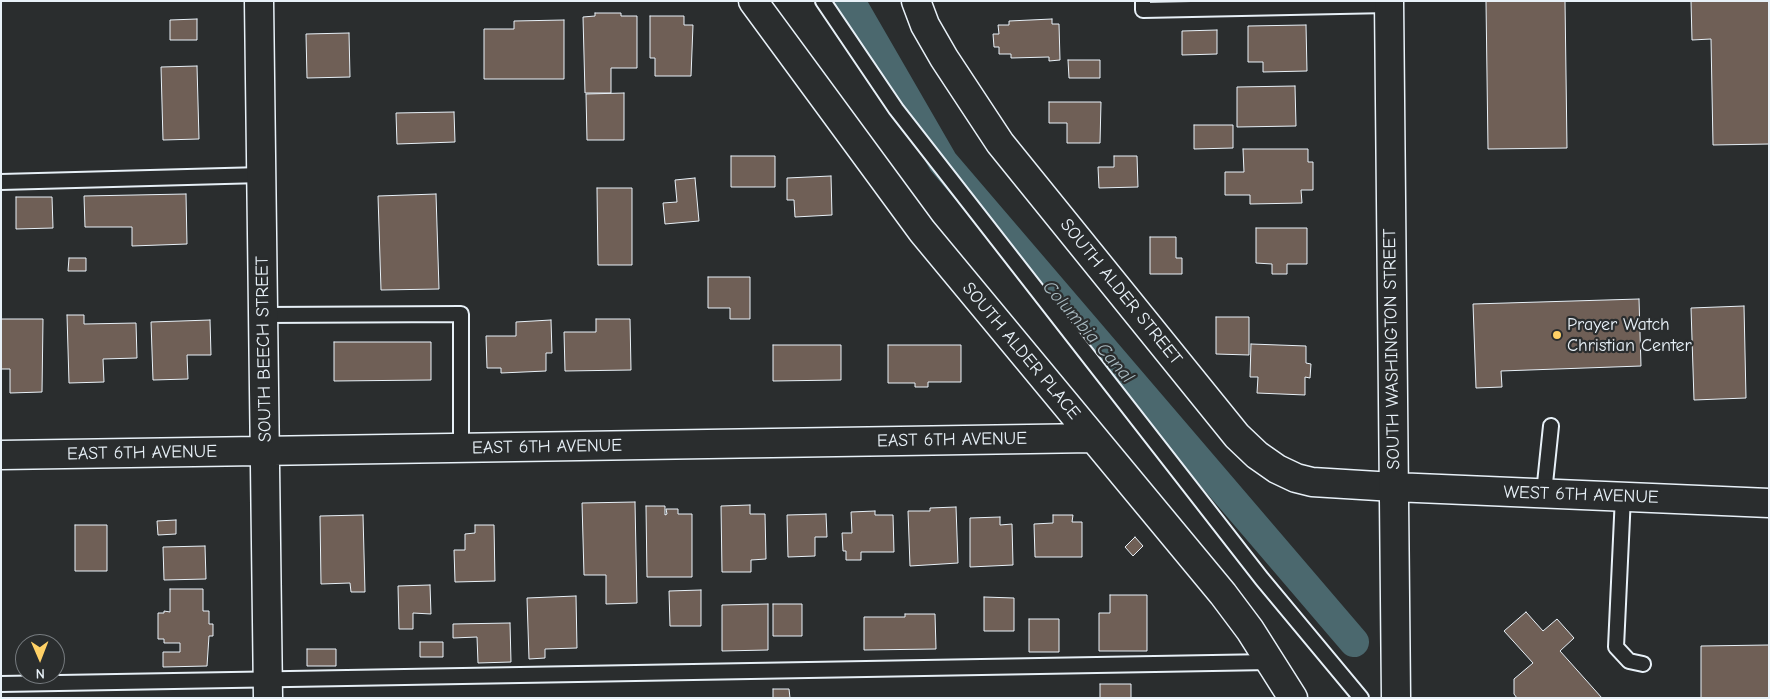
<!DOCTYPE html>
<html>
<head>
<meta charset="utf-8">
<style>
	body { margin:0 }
	#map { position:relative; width:1770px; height:699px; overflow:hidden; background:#2a2d2e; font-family:"Comic Neue",sans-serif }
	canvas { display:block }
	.frame { position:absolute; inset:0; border:2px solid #e8f1f8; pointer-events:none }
	.north { position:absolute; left:15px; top:634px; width:50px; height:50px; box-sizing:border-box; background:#2a2d2e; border:1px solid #767b7f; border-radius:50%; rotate:179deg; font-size:14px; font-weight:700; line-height:20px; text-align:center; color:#e8f1f8 }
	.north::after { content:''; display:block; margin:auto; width:18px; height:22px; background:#ffd166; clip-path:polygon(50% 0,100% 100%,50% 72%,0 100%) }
</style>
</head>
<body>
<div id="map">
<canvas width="1770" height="699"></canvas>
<div class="frame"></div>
<div class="north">N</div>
</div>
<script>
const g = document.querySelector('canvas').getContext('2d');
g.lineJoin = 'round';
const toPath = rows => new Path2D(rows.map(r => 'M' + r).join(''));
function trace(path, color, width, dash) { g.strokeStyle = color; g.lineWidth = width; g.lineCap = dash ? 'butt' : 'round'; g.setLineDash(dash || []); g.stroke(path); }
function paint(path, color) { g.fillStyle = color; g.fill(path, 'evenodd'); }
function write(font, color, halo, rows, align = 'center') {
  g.font = font + ' "Comic Neue",sans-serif'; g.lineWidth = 4.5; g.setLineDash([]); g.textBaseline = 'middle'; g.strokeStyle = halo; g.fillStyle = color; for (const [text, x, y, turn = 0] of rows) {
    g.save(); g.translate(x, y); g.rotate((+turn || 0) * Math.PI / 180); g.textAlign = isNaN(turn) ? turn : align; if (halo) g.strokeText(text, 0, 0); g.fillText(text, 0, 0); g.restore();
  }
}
trace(toPath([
	[850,1,943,162,1354,642]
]), '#4b686e', 30);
const building = toPath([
	[1486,1,1565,1,1567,148,1488,149,1486,1],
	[1691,1,1769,1,1769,144,1713,145,1711,39,1692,40,1691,1],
	[595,13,621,13,621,16,637,16,637,68,611,68,611,93,585,93,583,17,595,16,595,13],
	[650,16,684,16,684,25,693,25,691,76,655,76,655,58,650,58,650,16],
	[197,19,197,40,170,40,170,20,197,19],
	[1052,19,1052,24,1059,24,1060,60,1049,61,1049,57,1011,58,1011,54,999,54,999,47,994,47,993,34,999,34,998,25,1009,25,1009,21,1052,19],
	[564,20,564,79,484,79,484,29,514,29,514,21,564,20],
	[1306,25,1307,71,1263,72,1263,62,1248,62,1248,26,1306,25],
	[1217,30,1217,54,1182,55,1182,31,1217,30],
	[349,33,350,77,307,78,306,34,349,33],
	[1068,60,1100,60,1100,78,1069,78,1068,60],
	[197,66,199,139,163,140,161,67,197,66],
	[1295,86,1296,126,1237,127,1237,87,1295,86],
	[624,93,624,140,587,140,586,94,624,93],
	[1049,102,1101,102,1100,143,1067,143,1067,123,1049,123,1049,102],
	[454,112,455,142,397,144,396,113,454,112],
	[1194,125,1233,125,1233,148,1194,149,1194,125],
	[1243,149,1308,149,1308,162,1313,162,1313,190,1301,190,1302,203,1250,204,1250,195,1225,195,1225,172,1244,172,1243,149],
	[731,156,775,156,775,187,731,187,731,156],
	[1114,156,1137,156,1138,187,1099,188,1098,167,1114,167,1114,156],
	[831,176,832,215,795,217,794,200,787,200,787,178,831,176],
	[695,178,699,221,665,224,663,203,677,202,675,180,695,178],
	[597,188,632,188,632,265,598,265,597,188],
	[186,194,187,244,132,246,132,227,85,227,84,196,186,194],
	[436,194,439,289,381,290,378,196,436,194],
	[16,197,52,197,53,228,16,229,16,197],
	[1256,228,1307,228,1307,264,1287,264,1287,274,1272,274,1272,264,1256,263,1256,228],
	[1150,237,1176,237,1176,258,1182,258,1182,274,1150,274,1150,237],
	[69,258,86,258,86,271,68,271,69,258],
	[708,277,750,277,750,319,730,319,730,308,708,308,708,277],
	[1639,299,1641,366,1501,371,1502,387,1476,388,1473,304,1639,299],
	[1744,306,1746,398,1694,400,1691,308,1744,306],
	[67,315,84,315,84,324,136,323,137,358,103,359,104,382,69,383,67,315],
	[1216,317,1249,317,1249,355,1216,354,1216,317],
	[1,319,43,319,42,392,10,393,10,369,1,369,1,319],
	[596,319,630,319,631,370,565,371,564,332,596,332,596,319],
	[210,320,211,355,187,355,188,379,153,380,151,322,210,320],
	[551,320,552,353,546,353,546,371,501,373,501,368,487,368,486,336,516,336,516,322,551,320],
	[334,342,431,342,431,380,334,381,334,342],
	[1251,344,1306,346,1306,363,1311,364,1310,378,1305,377,1305,395,1257,393,1258,377,1250,377,1251,344],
	[773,345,841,345,841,380,773,381,773,345],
	[888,345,961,345,961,382,928,382,928,387,915,387,915,383,888,383,888,345],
	[635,502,637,603,606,604,606,575,584,575,582,503,635,502],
	[750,505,750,514,765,514,766,559,751,560,751,572,722,572,721,506,750,505],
	[646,506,665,506,665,515,667,514,666,509,678,509,678,514,692,514,692,577,647,577,646,506],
	[956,507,958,563,910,566,908,511,930,511,930,508,956,507],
	[875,511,875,515,893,515,894,552,861,552,861,560,846,560,846,551,843,551,842,533,852,533,851,512,875,511],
	[826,514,827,537,815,537,815,556,788,557,787,515,826,514],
	[363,515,365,592,351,592,350,583,321,584,320,516,363,515],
	[1053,515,1073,515,1072,522,1082,522,1082,557,1035,557,1034,524,1053,523,1053,515],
	[1000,517,1000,525,1012,524,1013,565,970,567,970,518,1000,517],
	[176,520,176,534,158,535,157,521,176,520],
	[75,525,107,525,107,571,75,571,75,525],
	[475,525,494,525,495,581,455,582,454,550,465,550,465,534,475,533,475,525],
	[1135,537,1143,546,1133,556,1125,547,1135,537],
	[205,546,206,579,164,580,163,547,205,546],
	[430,585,431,614,413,613,413,629,399,629,398,586,430,585],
	[170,589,203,589,203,611,209,611,209,624,213,624,213,636,209,636,207,666,163,667,163,652,180,652,180,643,164,643,164,639,158,639,158,613,164,613,164,611,170,612,170,589],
	[701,590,701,626,670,626,669,591,701,590],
	[1110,595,1147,595,1147,651,1099,651,1099,613,1110,613,1110,595],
	[576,596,577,648,545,649,545,658,529,659,527,598,576,596],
	[984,597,1014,598,1014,631,984,631,984,597],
	[768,604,768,650,722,651,722,605,768,604],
	[773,604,802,604,802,636,773,636,773,604],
	[1526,612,1543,631,1557,619,1574,638,1560,651,1602,698,1517,698,1514,694,1514,679,1533,663,1504,631,1526,612],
	[905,614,935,614,936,649,864,650,864,617,905,617,905,614],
	[1029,619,1059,619,1059,652,1029,652,1029,619],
	[510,623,511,662,478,663,477,637,453,638,453,624,510,623],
	[420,642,443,642,443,657,420,657,420,642],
	[1769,645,1769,698,1701,698,1701,646,1769,645],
	[307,649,336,649,336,666,307,666,307,649],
	[1100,684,1131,684,1131,698,1100,698,1100,684],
	[773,689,789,689,790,698,773,698,773,689]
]);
paint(building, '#6f5f56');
trace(building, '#e8f1f8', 1);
const lane = toPath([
	[823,1,896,109,1262,579,1361,698],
	[1143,1,1143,10,1389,5],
	[1,182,262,175],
	[263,315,461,314,461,448],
	[1544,493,1551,426],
	[1623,496,1616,647,1629,661,1643,664],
	[1,684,1270,662]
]);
const street = toPath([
	[259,1,268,698],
	[753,1,922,231,1223,594,1250,630,1293,698],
	[916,1,925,25,944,58,1000,143,1237,436,1257,455,1277,469,1296,478,1312,482,1394,487],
	[1,455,1093,438]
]);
const secondary = toPath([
	[1389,1,1396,698],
	[1394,487,1769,503]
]);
trace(lane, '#e8f1f8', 18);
trace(street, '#e8f1f8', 31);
trace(secondary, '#e8f1f8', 31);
trace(lane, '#2a2d2e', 14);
trace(street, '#2a2d2e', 28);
trace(secondary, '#2a2d2e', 28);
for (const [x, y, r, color] of [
	[1557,335,5,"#ffd166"]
]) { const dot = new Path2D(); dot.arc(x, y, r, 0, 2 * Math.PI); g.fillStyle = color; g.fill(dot); trace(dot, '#2a2d2e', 2); }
write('18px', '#e8f1f8', '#2a2d2e', [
	["SOUTH ALDER STREET",1121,292,51],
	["SOUTH BEECH STREET",264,349,-91],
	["SOUTH WASHINGTON STREET",1392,349,-91],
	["SOUTH ALDER PLACE",1021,351,50],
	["EAST 6TH AVENUE",952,440,-1],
	["EAST 6TH AVENUE",547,447,-1],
	["EAST 6TH AVENUE",142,453,-1],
	["WEST 6TH AVENUE",1581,495,2]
]);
write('18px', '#e8f1f8', '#2a2d2e', [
	["Prayer Watch",1567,325],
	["Christian Center",1567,346]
], 'left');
write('italic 19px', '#a9bac1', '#2a2d2e', [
	["Columbia Canal",1088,332,49]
]);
</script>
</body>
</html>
